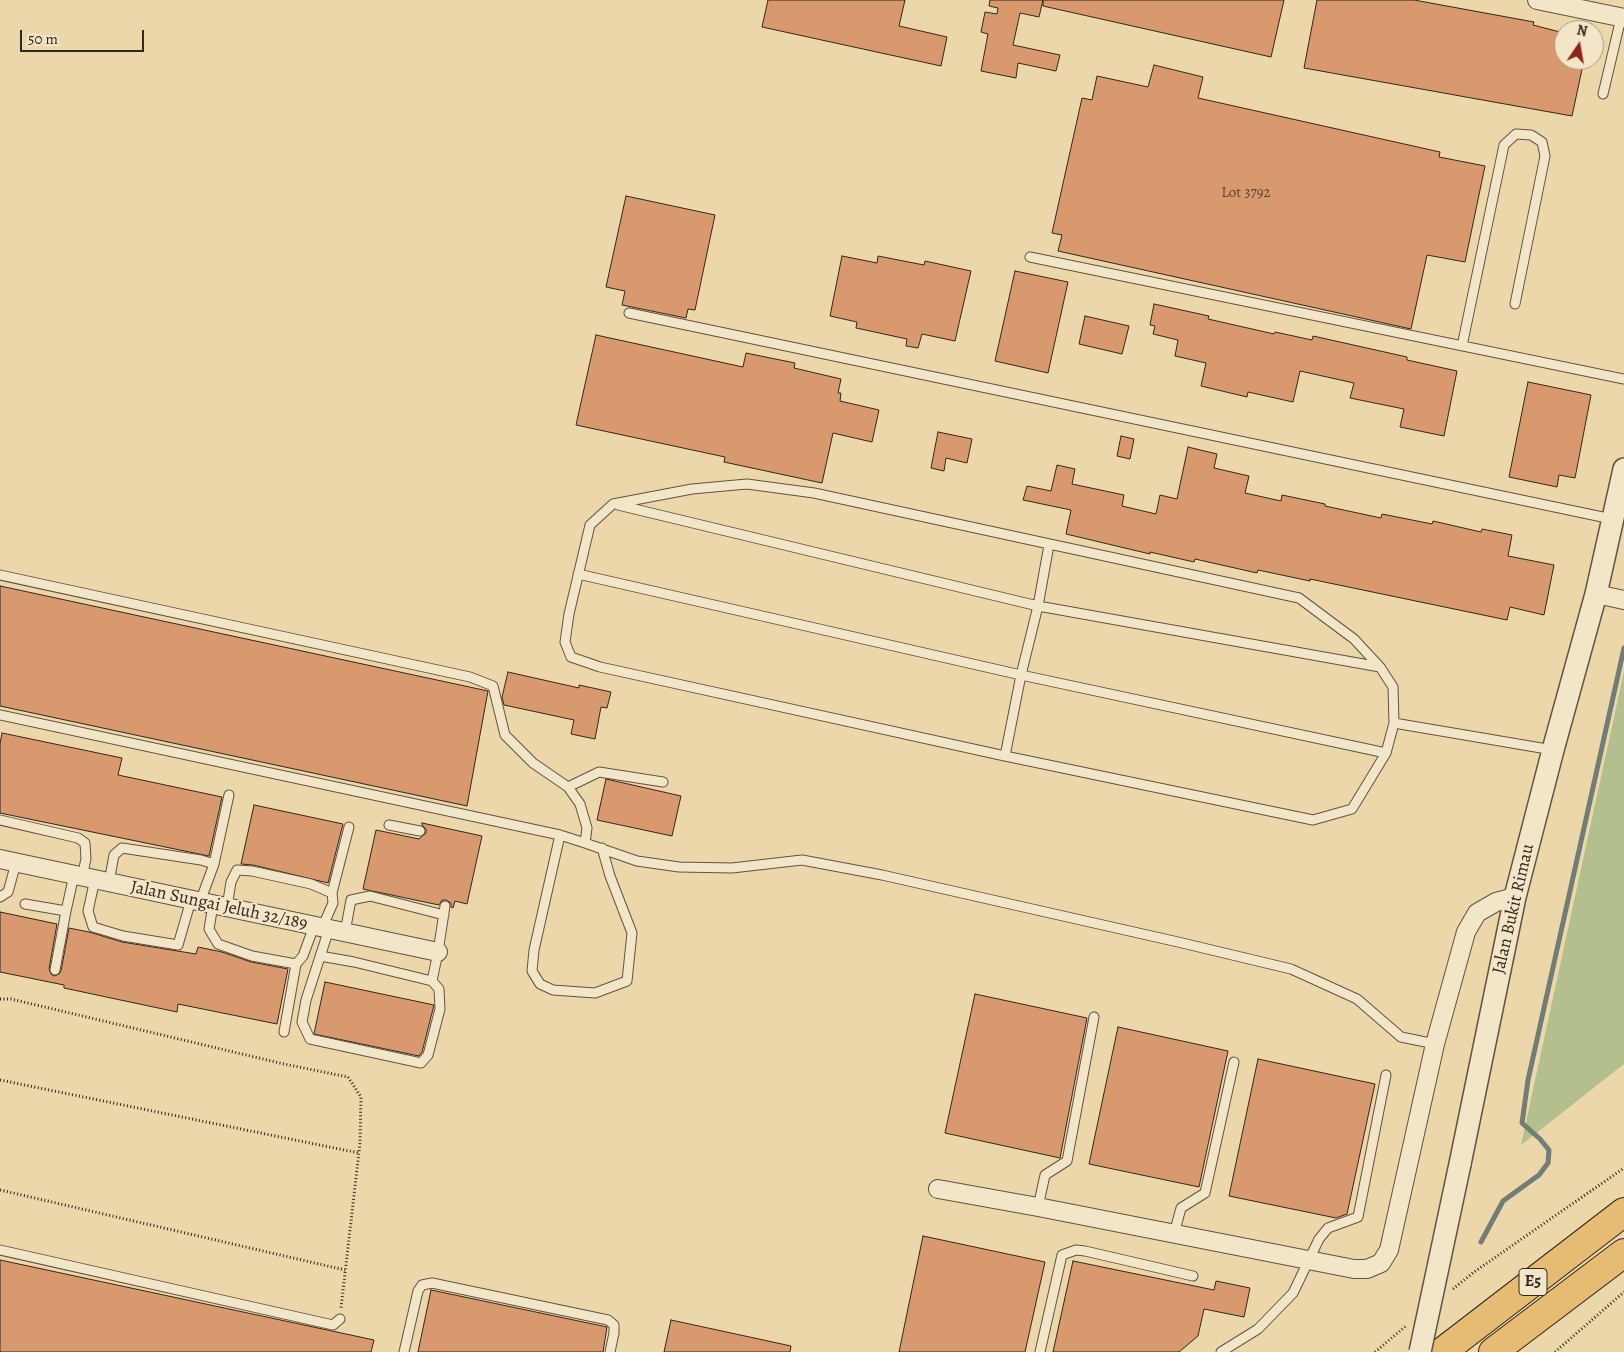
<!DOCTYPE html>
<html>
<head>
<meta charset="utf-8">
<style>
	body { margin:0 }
	#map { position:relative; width:1624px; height:1352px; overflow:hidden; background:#ecd7aa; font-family:Alegreya,serif }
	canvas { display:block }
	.north { position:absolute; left:1554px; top:20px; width:50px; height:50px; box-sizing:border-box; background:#f3e5c8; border:1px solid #a69983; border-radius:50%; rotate:12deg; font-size:14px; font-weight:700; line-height:20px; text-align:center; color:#32271c }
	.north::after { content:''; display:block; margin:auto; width:18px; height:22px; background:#8f2418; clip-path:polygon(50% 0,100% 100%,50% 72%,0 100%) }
	.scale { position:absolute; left:20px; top:30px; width:124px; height:22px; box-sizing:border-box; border:2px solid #32271c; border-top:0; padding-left:6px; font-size:15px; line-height:18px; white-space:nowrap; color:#32271c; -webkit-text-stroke:4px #f3e5c8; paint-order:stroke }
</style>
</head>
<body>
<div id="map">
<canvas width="1624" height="1352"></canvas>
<div class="north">N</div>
<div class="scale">50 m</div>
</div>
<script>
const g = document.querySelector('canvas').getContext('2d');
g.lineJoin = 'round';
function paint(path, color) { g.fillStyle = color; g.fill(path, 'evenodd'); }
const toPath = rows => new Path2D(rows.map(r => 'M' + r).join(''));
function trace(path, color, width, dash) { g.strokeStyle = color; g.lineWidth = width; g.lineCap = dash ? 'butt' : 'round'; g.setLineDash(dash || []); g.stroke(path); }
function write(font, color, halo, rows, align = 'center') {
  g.font = font + ' Alegreya,serif'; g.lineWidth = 4; g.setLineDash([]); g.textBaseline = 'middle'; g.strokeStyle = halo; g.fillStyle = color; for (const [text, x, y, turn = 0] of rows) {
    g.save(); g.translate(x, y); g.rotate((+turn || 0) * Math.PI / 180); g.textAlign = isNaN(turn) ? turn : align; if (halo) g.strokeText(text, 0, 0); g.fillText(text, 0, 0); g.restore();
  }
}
paint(toPath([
	[1624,671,1624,1064,1521,1145]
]), '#b3bf8c');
trace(toPath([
	[1481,1242,1503,1201,1539,1175,1548,1163,1549,1150,1540,1139,1522,1123,1528,1080,1624,648]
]), '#727d77', 5);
const building = toPath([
	[768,0,905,0,899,26,947,37,941,66,762,27,768,0],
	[990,0,1043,0,1039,17,1020,13,1013,45,1060,55,1056,71,1018,63,1016,78,981,71,988,34,981,32,985,12,997,14,998,8,989,6,990,0],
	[1043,0,1284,0,1271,57,1043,6,1043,0],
	[1317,0,1414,0,1534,22,1533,25,1564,33,1564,60,1584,60,1572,116,1304,68,1317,0],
	[1154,65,1203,77,1198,98,1440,152,1439,157,1485,166,1465,262,1427,255,1411,329,1058,251,1062,235,1052,233,1082,98,1092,100,1097,76,1148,87,1154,65],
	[626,196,715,215,695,310,688,309,686,318,622,305,625,291,606,287,626,196],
	[842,256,877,263,878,256,924,265,925,261,971,271,955,341,922,334,918,348,906,346,907,339,856,328,857,322,830,316,842,256],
	[1015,271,1068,282,1048,373,995,361,1015,271],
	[1154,304,1209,316,1208,319,1274,334,1275,332,1312,340,1313,336,1407,357,1407,360,1457,371,1444,436,1400,427,1404,409,1350,398,1354,383,1300,371,1293,402,1248,392,1247,397,1201,386,1206,363,1175,356,1178,340,1153,334,1155,326,1150,325,1154,304],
	[1085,316,1129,326,1122,354,1079,344,1085,316],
	[596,335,743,367,746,353,795,363,794,368,841,379,838,393,841,393,840,401,879,410,872,442,833,433,822,483,724,462,725,457,576,425,596,335],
	[1528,382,1591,395,1575,478,1559,475,1557,487,1509,477,1528,382],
	[938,432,972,439,967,463,946,458,944,471,931,468,938,432],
	[1121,436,1134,439,1130,459,1117,456,1121,436],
	[1188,447,1217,454,1214,468,1249,476,1245,493,1281,501,1282,495,1325,504,1325,506,1381,518,1382,514,1432,524,1433,521,1481,532,1482,529,1512,535,1508,556,1554,565,1544,615,1510,607,1507,620,1310,579,1310,581,1258,570,1257,573,1195,559,1194,562,1150,552,1150,554,1066,534,1071,510,1023,500,1027,486,1051,491,1057,465,1075,469,1072,484,1124,495,1122,506,1156,514,1160,495,1177,499,1188,447],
	[0,586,488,691,467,806,0,706,0,586],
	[508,672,579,688,579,685,611,692,607,708,601,707,595,739,571,734,574,720,504,705,502,697,508,672],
	[2,733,122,758,118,775,222,797,209,856,0,813,0,744,2,733],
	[606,779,681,796,672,836,597,820,606,779],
	[254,805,343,824,328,883,253,865,241,864,254,805],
	[422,823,482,836,467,904,455,901,453,908,451,907,451,903,446,900,442,900,439,905,363,889,376,830,419,839,426,833,426,829,422,825,422,823],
	[0,912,57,924,49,969,51,974,54,976,59,974,61,971,69,928,89,932,122,942,196,954,198,947,222,952,251,962,288,969,277,1024,178,1004,177,1012,64,988,64,985,0,972,0,912],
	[325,982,434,1005,422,1052,419,1056,314,1034,325,982],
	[975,994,1087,1018,1060,1158,945,1133,975,994],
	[1118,1027,1228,1051,1199,1187,1089,1164,1118,1027],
	[1258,1059,1375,1084,1347,1214,1336,1218,1229,1196,1258,1059],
	[923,1236,1045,1262,1025,1352,899,1352,923,1236],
	[0,1260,374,1340,371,1352,0,1352,0,1260],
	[1073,1261,1214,1290,1216,1281,1250,1288,1244,1317,1204,1309,1198,1336,1179,1352,1053,1352,1073,1261],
	[431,1290,607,1327,603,1352,418,1352,431,1290],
	[671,1320,791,1346,790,1352,664,1352,671,1320]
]);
paint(building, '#d9996f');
trace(building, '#32271c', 1);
const service = toPath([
	[1603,94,1621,18],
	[1030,257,1624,379],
	[629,313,1612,519],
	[1462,346,1504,145,1516,134,1531,135,1542,142,1545,156,1515,304],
	[618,505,1038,606,1380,667],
	[578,574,1021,675,1386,753],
	[0,575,470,677,493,686,505,735,533,763,568,787,580,804,587,828,585,843,637,861,679,867,732,868,802,860,882,875,1178,942,1291,969,1357,999,1401,1037,1435,1044],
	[0,715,560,835,585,843],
	[1394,723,1386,753,1352,809,1313,820,1005,756,600,667,571,657,565,642,569,614,590,525,613,504,692,489,747,484,814,493,1299,598,1354,639,1380,667,1393,687,1394,723,1553,750],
	[1005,756,1021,675,1038,606,1049,545],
	[568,787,599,772,663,782],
	[0,820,78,838,85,843,86,859,82,877],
	[389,825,420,831],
	[560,835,534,950,532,971,540,984,553,990,595,993,627,981,632,933,610,876,602,848],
	[95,879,88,911,93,927,123,936,178,945,191,900],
	[109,882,114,855,122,848,201,860,214,864,229,795],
	[332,893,349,827],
	[0,897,8,892,16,863],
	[200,902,214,864],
	[25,904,66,911],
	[213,905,209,929,218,944,252,956,296,964,303,956,314,926],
	[227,907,231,882,237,870,252,871,311,884,332,893,333,903,322,928],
	[345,932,351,900,370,896,444,915],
	[320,956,354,962,432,981,439,989,440,1009,428,1055,421,1063,310,1039,302,1022,306,1000,329,929],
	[55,970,66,911,74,875],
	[432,981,438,952,445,906],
	[284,1032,296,964],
	[1038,1207,1045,1175,1067,1161,1094,1017],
	[1174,1234,1181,1208,1205,1193,1234,1062],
	[0,1250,333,1325,340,1319],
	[404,1352,418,1291,422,1285,432,1283,608,1320,614,1325,614,1333,610,1352],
	[1040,1352,1062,1255,1076,1250,1085,1251,1193,1276],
	[1221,1352,1258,1329,1293,1293,1319,1239,1328,1228,1358,1217,1386,1075]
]);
const minor = toPath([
	[1537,0,1624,18],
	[1596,594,1624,600],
	[0,859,438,952],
	[938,1189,1038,1207,1354,1269,1367,1269,1381,1263,1389,1250,1435,1044,1466,932,1477,913,1496,902,1515,897]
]);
const tertiary = toPath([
	[1460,1164,1515,897,1553,750,1596,594,1624,469]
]);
const motorway = toPath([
	[1442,1352,1624,1212],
	[1493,1352,1624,1253]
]);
trace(service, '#605340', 11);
trace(minor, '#605340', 20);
trace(tertiary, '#605340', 24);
trace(motorway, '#32271c', 30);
trace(toPath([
	[0,999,11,999,284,1064,348,1077,361,1097,360,1143,341,1308],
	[0,1080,359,1153],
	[0,1190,345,1270],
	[1453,1289,1474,1272,1624,1168],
	[1375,1352,1407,1325],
	[1555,1352,1624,1292]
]), '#32271c', 3, [1, 2.5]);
trace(service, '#f3e5c8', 9);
trace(minor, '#f3e5c8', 18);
trace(tertiary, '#f3e5c8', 21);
trace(motorway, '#e6bc75', 28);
const tertiaryBridge = toPath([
	[1420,1352,1460,1164]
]);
trace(tertiaryBridge, '#605340', 24, []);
trace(tertiaryBridge, '#f3e5c8', 21);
write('15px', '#5c4431', null, [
	["Lot 3792",1246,193]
]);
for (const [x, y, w] of [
	[1533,1282,28]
]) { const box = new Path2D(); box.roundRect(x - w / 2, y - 13.5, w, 27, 4); g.fillStyle = '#f3e5c8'; g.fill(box); trace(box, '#32271c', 1); }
write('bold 16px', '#32271c', null, [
	["E5",1533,1282]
]);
write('18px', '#32271c', '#f3e5c8', [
	["Jalan Sungai Jeluh 32/189",219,906,12],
	["Jalan Bukit Rimau",1514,909,-77]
]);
</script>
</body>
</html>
